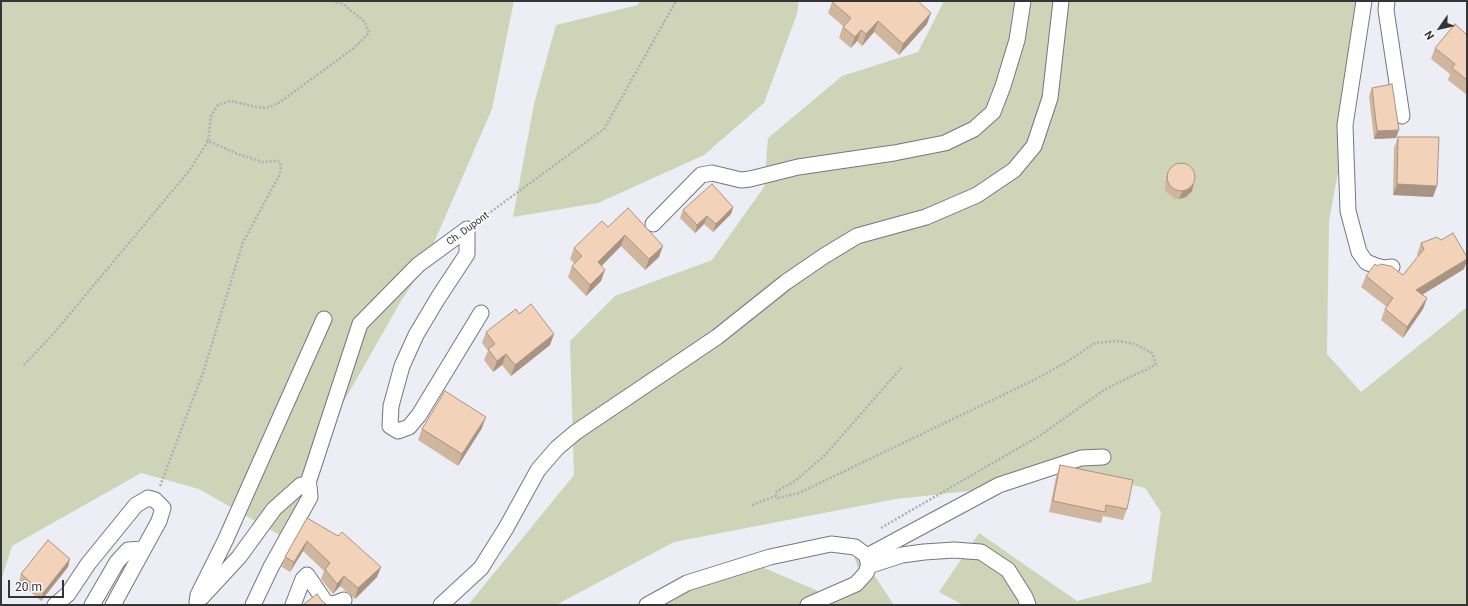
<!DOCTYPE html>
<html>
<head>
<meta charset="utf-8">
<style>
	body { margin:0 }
	#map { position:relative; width:1468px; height:606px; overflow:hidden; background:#ededf5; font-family:Roboto,sans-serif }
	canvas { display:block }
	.frame { position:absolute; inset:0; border:2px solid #353538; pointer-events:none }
	.north { position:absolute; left:1420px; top:8px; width:40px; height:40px; -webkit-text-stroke:3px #fbfbfe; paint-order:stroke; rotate:236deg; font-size:11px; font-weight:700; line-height:16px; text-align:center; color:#353538 }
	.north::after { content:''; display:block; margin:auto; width:14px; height:18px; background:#353538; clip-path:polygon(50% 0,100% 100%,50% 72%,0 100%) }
	.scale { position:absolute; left:8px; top:580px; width:56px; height:18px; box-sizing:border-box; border:2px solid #353538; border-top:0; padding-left:5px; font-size:12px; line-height:14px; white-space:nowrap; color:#353538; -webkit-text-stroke:3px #fbfbfe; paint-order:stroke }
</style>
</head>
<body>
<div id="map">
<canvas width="1468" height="606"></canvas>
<div class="frame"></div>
<div class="north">N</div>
<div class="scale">20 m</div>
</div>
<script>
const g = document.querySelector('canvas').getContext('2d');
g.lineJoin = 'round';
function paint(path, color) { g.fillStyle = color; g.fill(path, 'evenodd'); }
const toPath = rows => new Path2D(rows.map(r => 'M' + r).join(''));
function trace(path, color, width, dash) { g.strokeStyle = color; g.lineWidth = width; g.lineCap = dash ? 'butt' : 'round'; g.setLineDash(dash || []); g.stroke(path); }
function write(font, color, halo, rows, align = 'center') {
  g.font = font + ' Roboto,sans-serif'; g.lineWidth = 4; g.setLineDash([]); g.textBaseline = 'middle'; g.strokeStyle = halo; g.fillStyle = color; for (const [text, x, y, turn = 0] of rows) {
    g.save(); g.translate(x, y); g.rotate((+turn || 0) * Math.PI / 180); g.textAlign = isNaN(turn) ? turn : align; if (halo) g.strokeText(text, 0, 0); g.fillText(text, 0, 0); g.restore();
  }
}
paint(toPath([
	[1,1,514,1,492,109,423,268,401,301,331,424,283,537,199,489,141,473,12,546,1,581],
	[640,1,799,1,797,14,764,103,704,155,598,203,513,217,534,104,556,25,638,5],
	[944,1,1368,1,1363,39,1329,221,1327,354,1361,392,1467,307,1467,605,963,605,939,592,979,533,1077,601,1151,582,1161,512,1145,488,1059,467,969,491,896,499,674,542,556,605,468,605,574,475,570,341,615,296,712,260,764,187,768,138,842,76,918,52],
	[847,534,894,605,649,605,743,559,825,594,860,575]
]), '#cfd4b8');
const street = toPath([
	[1364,1,1345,125,1348,211,1359,252,1366,262,1376,266,1385,268,1392,267],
	[1387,1,1386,10,1402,116],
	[653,224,701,175,712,173,741,180,750,179,798,167,894,153,945,143,974,129,993,112,1003,86,1017,40,1023,1],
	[467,229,467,254,438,298,416,335,402,366,391,406,390,426,398,431,409,427,419,415,481,313],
	[307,486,360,324,418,265,467,229],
	[867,556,999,485,1081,458,1103,457],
	[868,566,902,555,924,552,954,550,981,552,1008,570,1025,597,1028,605],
	[202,597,239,557,274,509,301,485,307,486],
	[197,602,198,595,225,541,324,319],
	[55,605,68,594,88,564,136,505,148,498,155,500,163,508,159,521,113,605],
	[92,605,117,562,128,550,143,549],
	[253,605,271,567,310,497,309,486,307,486],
	[293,605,303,579,307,575,326,603,334,604,344,600],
	[441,605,481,568,506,528,538,470,557,448,576,432,717,337,786,282,824,256,857,236,926,217,977,195,1014,170,1034,146,1050,98,1061,1],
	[647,605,687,583,770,557,831,544,855,547,866,555,869,565,866,573,856,584,808,605]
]);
trace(street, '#76777e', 17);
trace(toPath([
	[481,219,604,129,676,1],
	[24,365,54,333,189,171,208,141],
	[160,486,204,370,243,242,280,174,281,167,280,162,275,161,263,162,238,154,208,141,211,116,218,105,230,101,262,108,270,107,280,102,354,48,369,33,365,22,343,4,331,1],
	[752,505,776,496],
	[881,528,1041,435,1104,390,1134,375,1146,370,1156,364,1152,353,1135,344,1118,341,1095,343,1065,363,1032,381,799,493,778,498,776,496,777,491,795,481,825,455,902,367]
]), '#aeaeb4', 2.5, [2, 2]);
trace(street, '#fff', 15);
paint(toPath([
	[832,2,927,24,899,55,874,32,862,46,857,41,851,48,839,38,843,26,828,13],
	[1467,35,1467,95,1448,80,1450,74,1431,59,1435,48],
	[1372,88,1396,138,1374,139,1369,96],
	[1398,137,1433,197,1393,195,1394,148],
	[1168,174,1192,191,1186,197,1179,199,1175,199,1167,193,1165,190,1165,182],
	[733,207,731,214,713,232,704,224,695,233,680,218,683,210],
	[628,208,659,257,645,270,621,246,602,266,601,281,586,296,568,277,572,266,574,263,570,259,574,248,608,227],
	[1421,243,1464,269,1422,295,1427,298,1423,309,1403,338,1381,320,1385,309,1387,307,1361,287,1366,276,1403,275,1418,257,1417,254],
	[519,314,554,334,550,345,511,376,502,365,493,372,484,360,488,351,482,343,486,332],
	[482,428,458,466,418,440,422,429],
	[1060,465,1127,509,1123,520,1103,516,1101,523,1049,512,1056,477],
	[307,518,381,567,377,577,355,599,340,586,333,594,321,579,324,571,303,551,290,572,282,567,285,557],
	[68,567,41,601,19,582,21,574]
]), '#d0b59f');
paint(toPath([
	[931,13,927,24,899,55,903,44],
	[878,21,874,32,862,46,866,34],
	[861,30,857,41,851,48,855,37],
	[1399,130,1396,138,1374,139,1377,131],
	[1194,183,1192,191,1186,197,1179,199,1182,192],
	[1397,184,1437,186,1433,197,1393,195],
	[733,207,731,214,713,232,716,224],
	[707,216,704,224,695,233,697,225],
	[625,235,621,246,594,273,598,262],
	[663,246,659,257,645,270,649,259],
	[1467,259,1467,261,1464,269,1412,301,1416,290],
	[605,270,601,281,586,296,590,285],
	[1427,298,1423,309,1403,338,1407,327],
	[554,334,550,345,511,376,515,365],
	[506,354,502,365,493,372,497,361],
	[486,417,482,428,458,466,462,454],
	[307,541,303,551,290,572,294,562],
	[70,559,68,567,41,601,43,593],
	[381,567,377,577,355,599,358,588],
	[344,576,340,586,333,594,337,584]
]), '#a99382');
const building = toPath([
	[833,1,918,1,931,13,903,44,878,21,866,34,861,30,855,37,843,27,851,18,832,2,833,1],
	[1455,24,1467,35,1467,80,1452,68,1455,64,1435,48,1455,24],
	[1392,84,1399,130,1377,131,1372,88,1392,84],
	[1398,137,1439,137,1437,186,1397,184,1398,137],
	'1167 177a14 14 0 1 1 28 0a14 14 0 1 1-28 0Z',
	[712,184,733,207,716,224,707,216,697,225,683,210,712,184],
	[628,208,663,246,649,259,625,235,598,262,605,270,590,285,572,266,582,256,574,248,602,221,608,227,628,208],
	[1453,233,1467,257,1467,259,1416,290,1427,298,1407,327,1385,309,1393,298,1366,276,1375,264,1378,266,1380,264,1391,266,1403,275,1424,249,1421,243,1437,237,1441,240,1453,233],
	[531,304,554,334,515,365,506,354,497,361,488,349,495,344,486,332,516,309,519,314,531,304],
	[445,391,486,417,462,454,422,429,445,391],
	[1060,465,1133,480,1127,509,1106,505,1105,512,1053,501,1060,465],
	[307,518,338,536,342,532,381,567,358,588,344,576,337,584,325,569,330,563,307,541,294,562,285,557,307,518],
	[48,540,70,559,43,593,21,574,48,540],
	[317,594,322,601,327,605,303,605,317,594]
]);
paint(building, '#f2d2b9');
trace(building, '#a99382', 1);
write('10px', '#353538', '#fbfbfe', [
	["Ch. Dupont",468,229,-36]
]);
</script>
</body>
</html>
